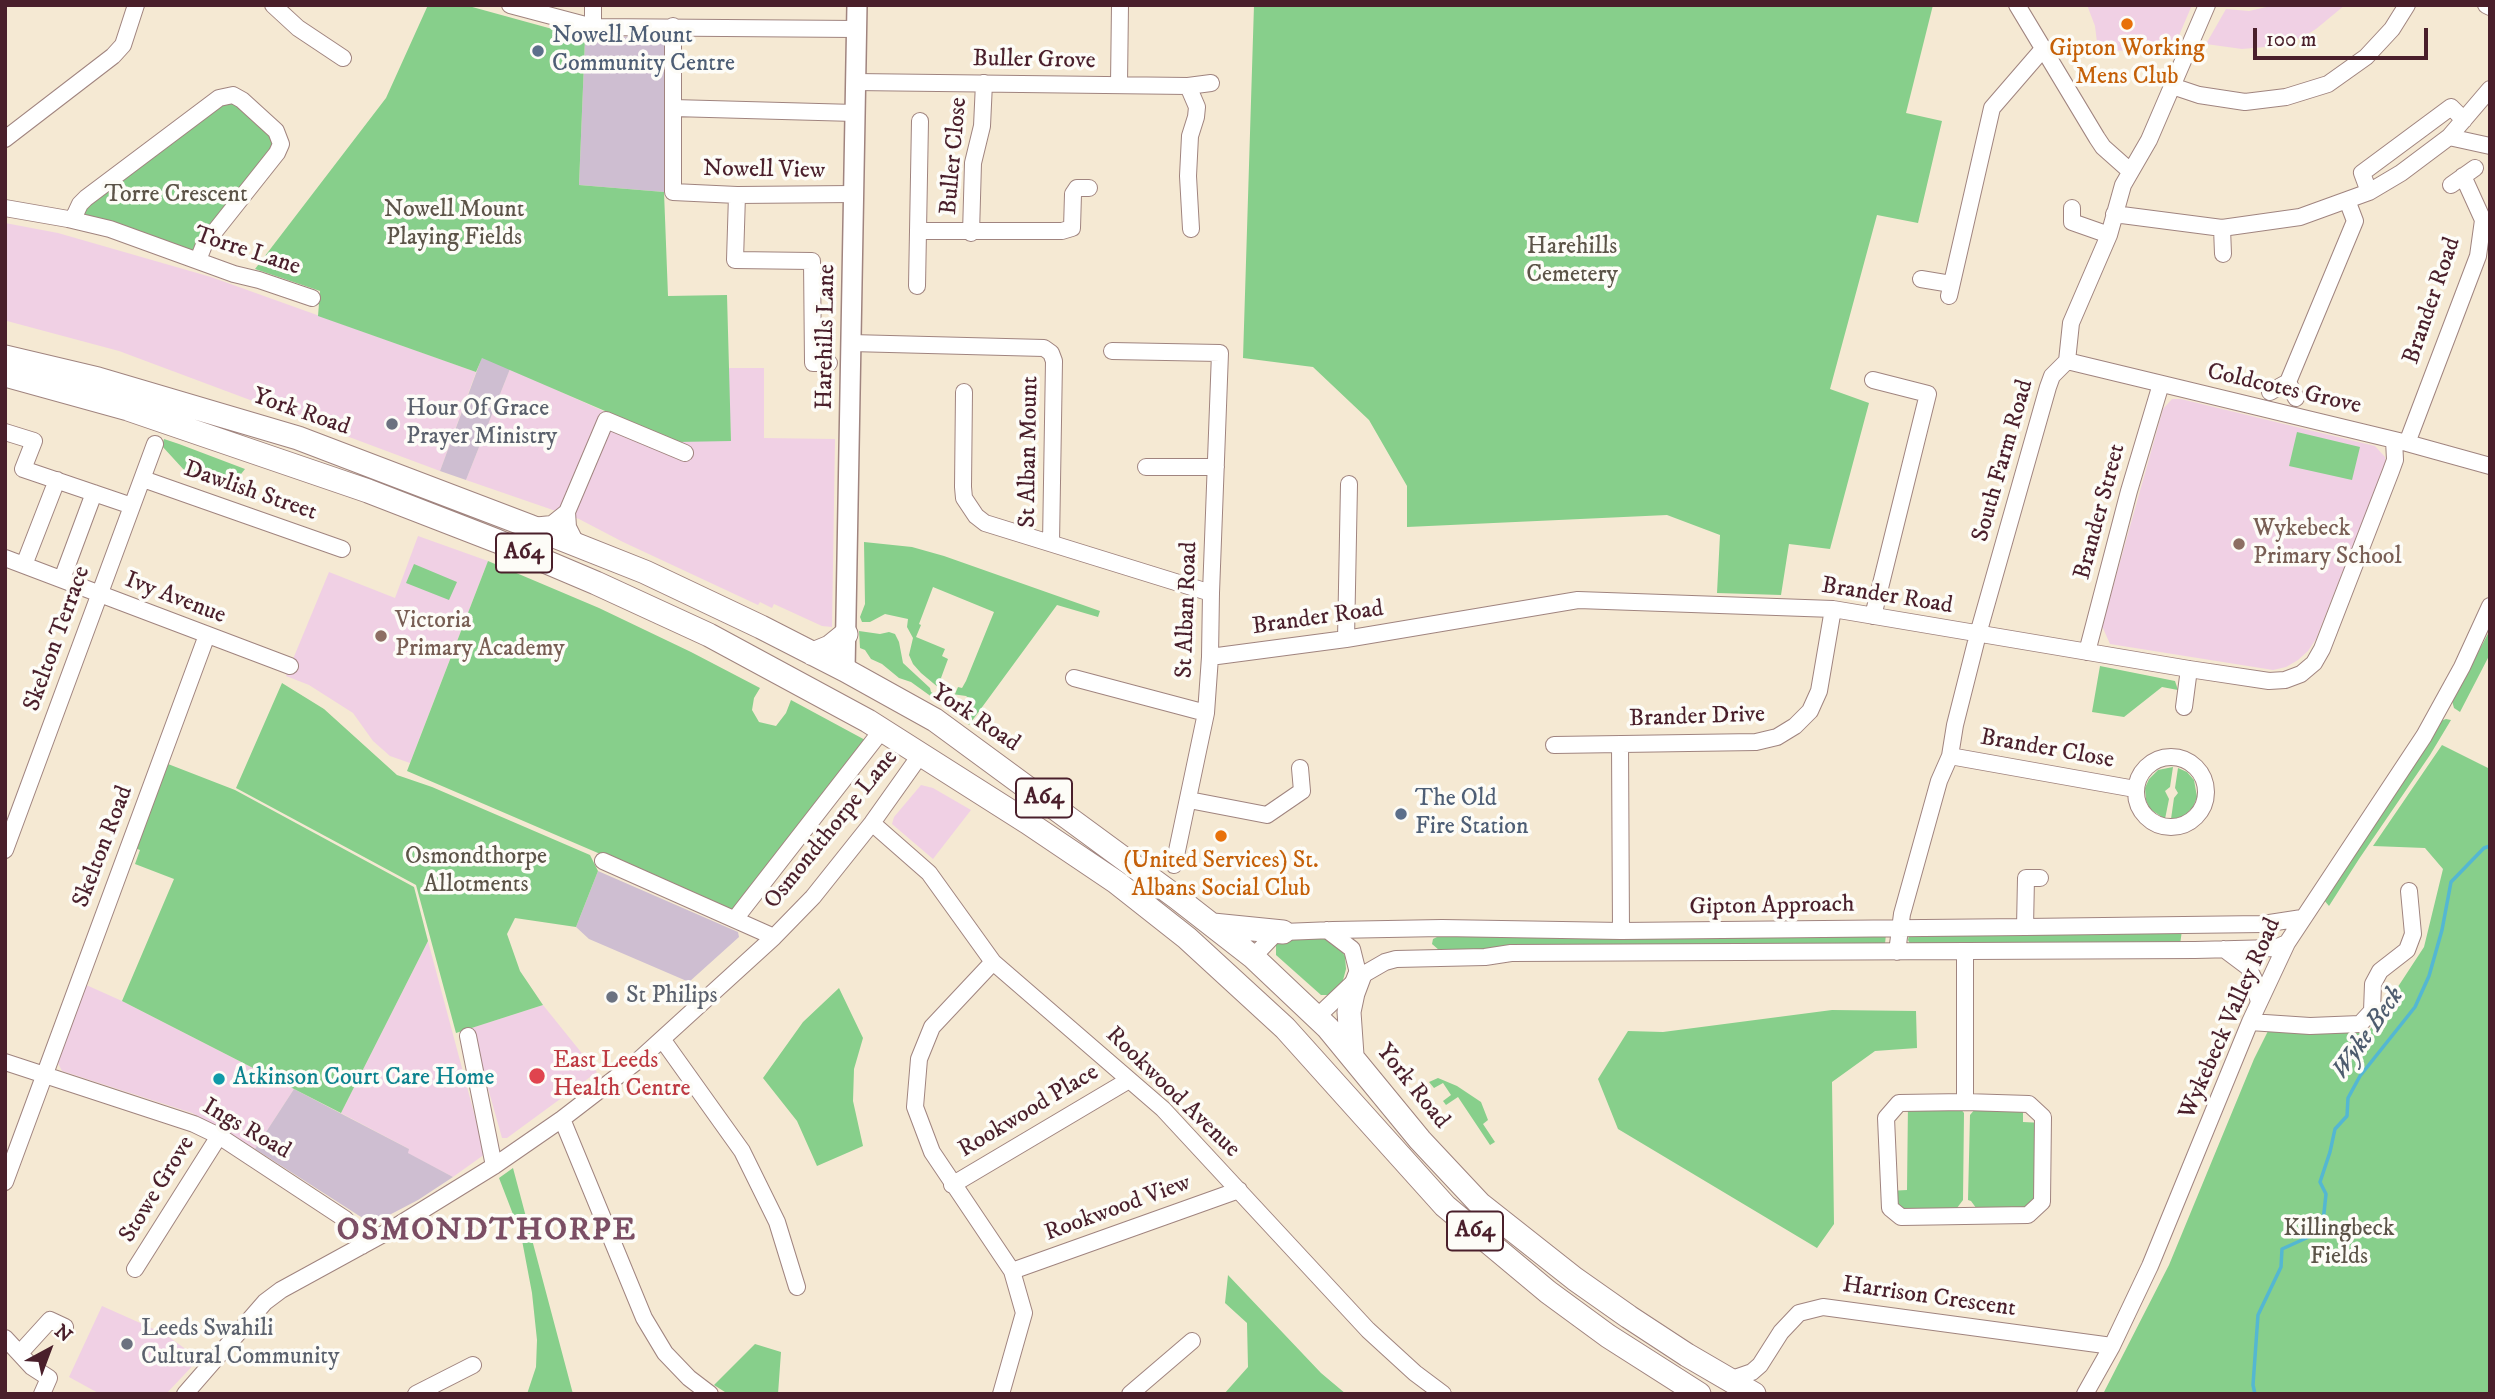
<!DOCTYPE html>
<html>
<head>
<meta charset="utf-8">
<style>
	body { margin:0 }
	#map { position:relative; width:2495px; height:1399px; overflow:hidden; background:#f5e9d3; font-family:"IM FELL DW Pica",serif }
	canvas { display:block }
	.frame { position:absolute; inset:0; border:7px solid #4a1f2b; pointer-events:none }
	.north { position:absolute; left:14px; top:1315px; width:70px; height:70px; -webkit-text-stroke:5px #fdfcf7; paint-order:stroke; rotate:41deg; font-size:19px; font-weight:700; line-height:28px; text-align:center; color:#4a1f2b }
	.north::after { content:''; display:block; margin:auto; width:24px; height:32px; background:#4a1f2b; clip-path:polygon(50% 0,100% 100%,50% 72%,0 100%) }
	.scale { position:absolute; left:2253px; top:28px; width:175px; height:32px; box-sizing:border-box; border:4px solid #4a1f2b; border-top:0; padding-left:9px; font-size:21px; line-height:24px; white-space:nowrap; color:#4a1f2b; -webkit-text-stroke:5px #fdfcf7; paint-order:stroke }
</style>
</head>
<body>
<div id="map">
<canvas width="2495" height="1399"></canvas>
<div class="frame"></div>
<div class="north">N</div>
<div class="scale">100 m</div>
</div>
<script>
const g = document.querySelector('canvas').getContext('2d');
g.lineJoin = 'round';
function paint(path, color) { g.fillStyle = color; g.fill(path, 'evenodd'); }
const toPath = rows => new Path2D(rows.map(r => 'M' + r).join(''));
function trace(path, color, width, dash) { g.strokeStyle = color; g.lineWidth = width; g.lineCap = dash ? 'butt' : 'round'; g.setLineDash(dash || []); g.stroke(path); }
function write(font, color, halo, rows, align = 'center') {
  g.font = font + ' "IM FELL DW Pica",serif'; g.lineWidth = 7; g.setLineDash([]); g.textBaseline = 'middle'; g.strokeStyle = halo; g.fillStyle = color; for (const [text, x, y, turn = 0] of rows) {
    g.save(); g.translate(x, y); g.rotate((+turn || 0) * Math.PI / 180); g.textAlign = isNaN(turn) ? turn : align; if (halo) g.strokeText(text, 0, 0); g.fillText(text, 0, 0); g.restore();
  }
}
paint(toPath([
	[2087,5,2192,5,2172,52,2098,50,2095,26],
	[2275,5,2345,5,2316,29,2303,37,2277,46,2242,49,2206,44,2226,9,2249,11],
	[5,223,58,233,211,277,476,372,440,471,119,351,7,321],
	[728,368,764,368,764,438,835,439,832,627,822,626,774,604,772,608,760,602,758,605,623,542,579,519,466,480,510,369,610,414,731,441],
	[2172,399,2181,399,2375,446,2385,457,2386,462,2316,639,2308,651,2298,660,2286,667,2273,670,2110,644,2102,626,2163,409],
	[418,536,488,561,410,763,390,756,373,741,353,713,309,685,286,676,329,572,395,598],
	[921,785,933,788,971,810,933,859,892,824,894,817],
	[428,941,485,1154,453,1177,407,1153,409,1149,341,1113],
	[84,984,122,1001,294,1089,255,1149,192,1113,62,1071,57,1061],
	[543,1005,597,1072,507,1138,502,1138,471,1028],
	[102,1306,165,1334,199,1359,166,1394,100,1394,69,1377]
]), '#f0d0e4');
paint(toPath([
	[664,35,664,192,579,185,585,38],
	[482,357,510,369,466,480,440,471],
	[598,871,738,932,739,937,689,982,589,939,576,927],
	[294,1089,409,1149,408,1153,453,1177,418,1200,372,1224,255,1149]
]), '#cebed1');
paint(toPath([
	[428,5,465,5,585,38,579,185,664,192,668,296,727,295,731,441,677,442,482,358,476,372,318,316,320,291,255,269,386,98],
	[1254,5,1933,5,1906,113,1942,121,1918,223,1877,215,1830,389,1869,403,1830,549,1789,544,1781,595,1717,593,1720,535,1667,515,1407,527,1407,486,1369,420,1313,367,1243,358],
	[228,94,280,139,198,260,176,253,76,211],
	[2297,432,2360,447,2352,480,2289,466],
	[164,439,179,444,245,469,241,474,216,482,184,470,162,446],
	[864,542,912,547,944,556,1100,611,1098,617,1057,605,969,725,966,721,972,707,970,699,966,696,945,693,921,673,913,664,909,655,913,638,907,627,908,619,885,614,870,622,862,622,860,617,865,604],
	[933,587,994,612,966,681,962,688,958,687,955,694,944,691,942,687,943,682,941,678,948,659,942,656,945,649,916,637,921,625,919,624],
	[488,561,599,608,691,652,760,688,754,698,752,710,759,722,776,726,786,713,791,700,867,741,733,911,407,771],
	[414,564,457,582,449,600,406,583],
	[2490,630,2490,654,2460,712,2454,708,2452,701],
	[859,631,880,634,889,632,895,634,899,642,903,663,930,688,931,692,960,711,957,715,911,682,899,678,882,664,871,659,865,650,860,648],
	[2100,666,2175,681,2178,690,2162,687,2124,717,2092,712],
	[282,683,324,709,397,775,432,787,590,855,598,871,576,927,515,918,507,934,520,971,543,1005,456,1033,416,885,236,788],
	[2446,719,2451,720,2430,755,2359,859,2329,906,2324,900,2440,721],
	[2442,745,2490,769,2490,1394,2103,1394,2169,1265,2254,1059,2269,1029,2369,1031,2424,947,2443,869,2425,848,2373,846],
	[168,764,235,790,414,887,428,941,341,1113,122,1001,174,879,135,864,140,850,135,848],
	[2173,767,2170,787,2165,791,2169,799,2165,819,2150,809,2146,800,2145,788,2149,779,2158,770],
	[2178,768,2187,772,2194,780,2197,797,2193,807,2184,816,2173,819,2171,819,2174,798,2178,793,2175,788],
	[2182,930,2180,945,1910,944,1908,940,1909,935],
	[1886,934,1885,944,1439,950,1432,944,1433,939,1439,936],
	[1285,936,1325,937,1337,945,1345,956,1346,969,1342,984,1331,995,1321,995,1276,955,1276,944],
	[839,988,863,1038,854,1069,853,1101,863,1146,817,1166,797,1121,763,1078,803,1022],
	[1832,1010,1916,1011,1917,1048,1875,1051,1832,1082,1834,1224,1817,1248,1618,1129,1598,1079,1628,1031,1663,1032],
	[1438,1078,1457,1086,1481,1102,1488,1120,1483,1124,1495,1142,1490,1145,1458,1097,1446,1105,1443,1101,1451,1095,1443,1083,1434,1088,1429,1082],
	[1955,1102,1964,1113,1963,1200,1951,1216,1901,1217,1889,1191,1907,1190,1908,1103],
	[1981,1102,2023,1104,2023,1122,2043,1123,2042,1202,2028,1215,1982,1216,1971,1201,1968,1200,1970,1115],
	[513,1168,573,1394,527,1394,536,1367,537,1340,532,1293,521,1235,499,1178],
	[1228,1275,1321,1373,1346,1394,1224,1394,1248,1367,1247,1323,1225,1303],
	[755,1344,781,1352,778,1394,728,1394,714,1385]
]), '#87cf8b');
trace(toPath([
	[2255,1394,2253,1385,2258,1315,2281,1267,2282,1249,2322,1231,2326,1194,2320,1182,2330,1152,2335,1129,2347,1116,2348,1098,2360,1076,2415,1007,2429,976,2442,930,2451,882,2484,848,2490,846]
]), '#54b7d2', 3.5);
const minor = toPath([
	[273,5,298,28,343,58],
	[510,5,593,27,856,29],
	[2017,5,2097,138,2103,147,2130,171],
	[2486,5,2490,7],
	[673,26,673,192,737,195,854,194],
	[593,27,593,5],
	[855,82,1188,86,1211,83],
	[1119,84,1120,5],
	[1188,86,1197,107,1196,117,1190,136,1188,176,1191,229],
	[2172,86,2199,95,2245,102,2286,97,2328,84,2366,57,2392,29,2407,5],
	[673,108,855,113],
	[2449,137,2490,146],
	[5,139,113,56,123,45,136,5],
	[2451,185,2475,168],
	[2369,192,2362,173,2451,107,2464,120],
	[737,195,735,260,812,261,813,363,829,363],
	[5,208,68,219,110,229,234,274,259,280,312,298],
	[2072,208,2072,222,2109,235],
	[2114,214,2222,228,2300,217,2369,192,2401,173,2449,137,2490,89],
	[73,219,80,204,86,198,219,98,233,95,242,100,276,131,281,144,277,153,204,245,198,260],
	[2222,228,2223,254],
	[918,231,1062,231,1072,228,1073,194,1077,188,1089,188],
	[971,233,973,163,982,126,984,83],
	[1921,279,1951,284],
	[917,286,920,121],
	[1949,296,1992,108,2043,49],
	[851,343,1044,348,1051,353,1054,361,1051,543],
	[1112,351,1220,353,1211,593,1210,657,1206,713,1174,865],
	[2067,361,2407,443,2490,466],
	[2288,382,2296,398],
	[964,392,963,487,964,498,976,516,985,523,1211,593],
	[2270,392,2288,382,2355,221,2347,200],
	[5,432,34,441,23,469,132,506],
	[2407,443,2478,256,2483,220,2463,176],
	[1146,467,1216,467],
	[143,479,342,549],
	[567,512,606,420,685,453],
	[532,526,552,524,567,512,568,527,577,545],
	[5,558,290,666],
	[24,565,57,480],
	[62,579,94,493],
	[1873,616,1928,394,1873,380],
	[1346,639,1349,484],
	[2087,652,2129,491,2161,384],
	[1210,657,1346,639,1578,600,1833,609,2189,669,2269,681,2285,680,2301,674,2314,663,2322,649,2391,471,2395,460,2394,440],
	[1074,678,1206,713],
	[2184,707,2189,669],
	[1620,744,1621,931],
	[1554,745,1756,742,1777,737,1795,726,1810,711,1819,691,1833,609],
	[1950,756,2135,789],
	'2136 792a35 35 0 1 1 70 0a35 35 0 1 1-70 0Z',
	[1189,800,1267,815,1302,791,1300,768],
	[872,823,929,873,993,962,1163,1109,1368,1330,1415,1373,1443,1394],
	[5,850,155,444],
	[603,861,774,937],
	[735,919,882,730],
	[2025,927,2026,878,2040,878],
	[1327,930,1352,949,1359,977],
	[2224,949,2248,967,2254,979,2259,1003],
	[1965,951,1965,1102,2029,1104,2043,1117,2042,1202,2028,1215,1901,1217,1890,1208,1886,1118,1899,1103,1965,1102],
	[1897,952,1902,914,1939,781,1950,756,1955,725,1978,634,2048,387,2052,376,2067,361,2071,323,2109,235,2123,185,2149,140,2207,5],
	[1253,957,1273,936,1283,932,1333,930,1442,928,1621,931,2025,927,2263,924,2302,918],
	[993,962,932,1027,919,1059,915,1107,932,1152,1012,1271,1024,1313,1001,1394],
	[1318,1016,1359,977,1385,962,1396,959,1485,957,1511,953,2195,950,2275,948,2287,943],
	[2250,1022,2310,1026,2360,1024,2372,1011,2373,984,2380,971,2407,950,2413,934,2409,891],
	[468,1036,494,1166],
	[662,1039,742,1151,777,1222,797,1287],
	[5,1062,194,1124,219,1136,345,1219,352,1227,362,1246],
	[562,1119,644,1318,665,1353,689,1378,710,1394],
	[5,1182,207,635],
	[952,1185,1129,1080],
	[135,1269,219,1136],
	[1012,1271,1239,1190],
	[5,1338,32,1367,49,1378,42,1394],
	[20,1353,50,1320,65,1327],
	[1729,1380,1752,1372,1760,1365,1781,1332,1799,1313,1823,1307,2112,1346],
	[185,1394,265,1302,281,1290,387,1232,494,1166,562,1119,640,1059,774,937,813,897,872,823,921,754],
	[416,1394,473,1365],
	[1130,1394,1192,1341],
	[2085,1394,2112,1346,2150,1266,2250,1022,2287,943,2424,736,2462,667,2490,606]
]);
const major = toPath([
	[845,670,857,5]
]);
const highway = toPath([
	[5,357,98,379,298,438,529,526,645,572,761,627,845,670,935,720,1176,897,1253,957,1328,1028,1420,1140,1480,1204,1575,1279,1629,1317,1687,1355,1754,1394],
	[5,375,128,409,368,491,497,541,596,583,709,635,868,721,1027,822,1116,882,1187,938,1285,1028,1445,1206,1548,1292,1608,1336,1699,1394],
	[813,654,830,647,846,634],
	[1213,925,1283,932],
	[1352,1055,1349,1012,1353,993,1359,977]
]);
trace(minor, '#a0847f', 18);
trace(major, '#a0847f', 22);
trace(highway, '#a0847f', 25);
trace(minor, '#fff', 16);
trace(major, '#fff', 19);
trace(highway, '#fff', 23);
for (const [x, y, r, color] of [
	[2127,24,7,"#e8710a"],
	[538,51,7,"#5c6f8a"],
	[392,424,7,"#6b7280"],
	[2239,544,7,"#8d6e63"],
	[381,636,7,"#8d6e63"],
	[1401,814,7,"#5c6f8a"],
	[1221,836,7,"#e8710a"],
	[612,997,7,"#6b7280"],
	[537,1076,9,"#e0444e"],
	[219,1079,7,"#0f9aa8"],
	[127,1344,7,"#6b7280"]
]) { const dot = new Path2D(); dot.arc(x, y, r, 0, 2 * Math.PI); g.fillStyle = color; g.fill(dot); trace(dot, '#fdfcf7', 2.5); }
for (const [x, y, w] of [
	[524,553,56],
	[1044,798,56],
	[1475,1231,56]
]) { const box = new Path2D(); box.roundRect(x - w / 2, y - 19.5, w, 39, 5); g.fillStyle = '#fdfcf7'; g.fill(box); trace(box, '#4a1f2b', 2); }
write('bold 23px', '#4a1f2b', null, [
	["A64",524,553],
	["A64",1044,798],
	["A64",1475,1231]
]);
write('24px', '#4e5e75', '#fdfcf7', [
	["Nowell Mount",552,37],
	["Community Centre",552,65],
	["The Old",1415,800],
	["Fire Station",1415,828]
], 'left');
write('24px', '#c56008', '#fdfcf7', [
	["Gipton Working",2127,50],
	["Mens Club",2127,78],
	["(United Services) St.",1221,862],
	["Albans Social Club",1221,890]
]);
write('24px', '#4a1f2b', '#fdfcf7', [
	["Buller Grove",1034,61,1],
	["Buller Close",955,156,-85],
	["Nowell View",764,171,1],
	["Torre Lane",247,252,18],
	["Brander Road",2433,301,-71],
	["Harehills Lane",827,337,-89],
	["Coldcotes Grove",2284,390,13],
	["York Road",301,413,19],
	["St Alban Mount",1030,452,-89],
	["South Farm Road",2004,461,-74],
	["Dawlish Street",250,492,19],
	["Brander Street",2101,512,-75],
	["Brander Road",1887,597,9],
	["Ivy Avenue",175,599,21],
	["St Alban Road",1188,610,-88],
	["Brander Road",1318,619,-8],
	["Skelton Terrace",58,639,-70],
	["Brander Drive",1697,718,-2],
	["York Road",975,719,34],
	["Brander Close",2047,750,10],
	["Osmondthorpe Lane",832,830,-51],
	["Skelton Road",104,847,-69],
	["Gipton Approach",1772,907,-1],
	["Wykebeck Valley Road",2231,1019,-66],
	["York Road",1412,1087,51],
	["Rookwood Avenue",1172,1093,44],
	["Rookwood Place",1029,1112,-31],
	["Ings Road",246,1130,30],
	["Stowe Grove",158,1190,-58],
	["Rookwood View",1118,1209,-20],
	["Harrison Crescent",1929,1298,8]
]);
write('24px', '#5c5448', '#fdfcf7', [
	["Torre Crescent",176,196],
	["Nowell Mount",454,211],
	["Playing Fields",454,239],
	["Harehills",1572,248],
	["Cemetery",1572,276],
	["Osmondthorpe",476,858],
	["Allotments",476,886],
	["Killingbeck",2339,1230],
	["Fields",2339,1258]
]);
write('24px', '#5b616d', '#fdfcf7', [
	["Hour Of Grace",406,410],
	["Prayer Ministry",406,438],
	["St Philips",626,997],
	["Leeds Swahili",141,1330],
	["Cultural Community",141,1358]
], 'left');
write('24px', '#785e54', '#fdfcf7', [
	["Wykebeck",2253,530],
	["Primary School",2253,558],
	["Victoria",395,622],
	["Primary Academy",395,650]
], 'left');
write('24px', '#be3a42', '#fdfcf7', [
	["East Leeds",553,1062],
	["Health Centre",553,1090]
], 'left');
write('24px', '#0d838f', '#fdfcf7', [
	["Atkinson Court Care Home",233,1079]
], 'left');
write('italic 26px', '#4e5c6e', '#fdfcf7', [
	["Wyke Beck",2369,1034,-55]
]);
g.letterSpacing = '2px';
write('bold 32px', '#7b4e64', '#fdfcf7', [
	["OSMONDTHORPE",487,1232]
]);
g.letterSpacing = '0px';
</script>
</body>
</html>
